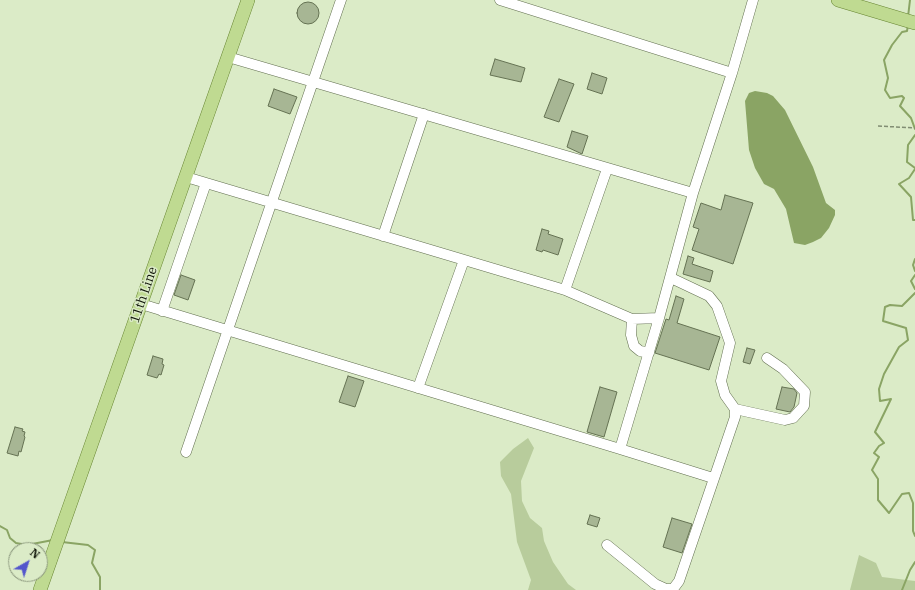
<!DOCTYPE html>
<html>
<head>
<meta charset="utf-8">
<style>
	body { margin:0 }
	#map { position:relative; width:915px; height:590px; overflow:hidden; background:#dbebc7; font-family:"IBM Plex Serif",serif }
	canvas { display:block }
	.north { position:absolute; left:8px; top:542px; width:40px; height:40px; box-sizing:border-box; background:#dbebc7; border:1px solid #89957b; border-radius:50%; rotate:39deg; font-size:11px; font-weight:700; line-height:16px; text-align:center; color:#0f1408 }
	.north::after { content:''; display:block; margin:auto; width:14px; height:18px; background:#5255cc; clip-path:polygon(50% 0,100% 100%,50% 72%,0 100%) }
</style>
</head>
<body>
<div id="map">
<canvas width="915" height="590"></canvas>
<div class="north">N</div>
</div>
<script>
const g = document.querySelector('canvas').getContext('2d');
g.lineJoin = 'round';
function paint(path, color) { g.fillStyle = color; g.fill(path, 'evenodd'); }
const toPath = rows => new Path2D(rows.map(r => 'M' + r).join(''));
function trace(path, color, width, dash) { g.strokeStyle = color; g.lineWidth = width; g.lineCap = dash ? 'butt' : 'round'; g.setLineDash(dash || []); g.stroke(path); }
function write(font, color, halo, rows, align = 'center') {
  g.font = font + ' "IBM Plex Serif",serif'; g.lineWidth = 3; g.setLineDash([]); g.textBaseline = 'middle'; g.strokeStyle = halo; g.fillStyle = color; for (const [text, x, y, turn = 0] of rows) {
    g.save(); g.translate(x, y); g.rotate((+turn || 0) * Math.PI / 180); g.textAlign = isNaN(turn) ? turn : align; if (halo) g.strokeText(text, 0, 0); g.fillText(text, 0, 0); g.restore();
  }
}
paint(toPath([
	[528,438,534,448,521,481,522,501,530,518,542,528,544,541,553,562,568,584,576,590,528,590,531,580,517,542,511,494,501,476,500,462,513,449],
	[859,555,876,563,882,577,915,581,915,590,850,590]
]), '#b8cc9c');
paint(toPath([
	[755,91,767,93,773,96,785,110,813,167,826,203,835,210,835,215,829,228,821,238,813,242,805,245,794,243,786,209,774,189,764,184,755,168,749,150,745,101,749,93]
]), '#8aa464');
trace(toPath([
	[908,17,910,0],
	[908,25,907,31,902,32,892,45,884,60,888,78,885,90,890,98,902,96,904,98,900,106,911,118,915,129],
	[915,168,907,162,908,145,915,135],
	[915,169,909,178,899,184,911,197,913,220,915,220],
	[915,259,913,265,915,271],
	[915,275,911,281,915,289],
	[915,293,902,306,890,305,885,307,883,321,906,328,908,340,899,347,884,374,879,389,880,401,891,399,875,432,884,443,879,446,874,453,879,457,872,470,878,479,878,500,889,513,902,494,909,493,913,503,913,531,915,536],
	[0,526,7,530,10,538,16,543,27,545,53,540],
	[62,542,88,545,95,550,92,563,100,577,100,590],
	[902,590,910,570,915,562]
]), '#8aa464', 2);
const building = toPath([
	'297 13a11 11 0 1 1 22 0a11 11 0 1 1-22 0Z',
	[495,59,525,68,521,82,490,75,495,59],
	[592,73,607,78,602,94,587,89,592,73],
	[559,79,574,84,559,122,544,117,559,79],
	[274,89,297,97,290,114,268,106,274,89],
	[572,131,588,136,582,154,567,147,572,131],
	[725,195,753,203,733,264,692,250,699,229,693,227,701,203,721,210,725,195],
	[542,229,549,231,548,234,563,239,558,255,543,250,542,252,536,250,542,229],
	[688,256,694,258,692,264,713,271,710,282,683,274,688,256],
	[181,275,195,280,188,300,174,295,181,275],
	[676,296,684,299,677,323,720,337,709,370,655,353,666,319,669,320,676,296],
	[747,348,755,350,750,364,743,362,747,348],
	[153,356,163,359,162,364,164,365,161,375,159,374,157,378,147,375,153,356],
	[348,376,364,381,355,407,339,402,348,376],
	[600,387,617,392,604,437,587,432,600,387],
	[782,387,794,389,797,393,794,407,790,412,776,409,782,387],
	[15,427,23,429,22,431,25,432,24,436,25,437,21,452,19,451,18,456,7,453,15,427],
	[590,515,600,518,597,527,587,524,590,515],
	[672,518,692,524,682,553,663,547,672,518]
]);
paint(building, '#a7b694');
trace(building, '#657253', 1);
const minor = toPath([
	[500,0,732,73,753,0],
	[228,57,693,193],
	[186,177,565,290,632,319,631,335,634,346,640,351,649,353],
	[383,236,424,114],
	[565,290,607,169],
	[141,304,620,449,659,318,693,193,732,73],
	[162,311,206,183],
	[632,319,659,318],
	[418,388,464,260],
	[735,409,785,420,793,418,804,406,805,392,783,369,767,358],
	[620,449,713,478],
	[186,452,341,0],
	[607,545,655,584,666,589,673,589,679,581,735,417,735,409,725,395,721,381,730,343,717,306,709,296,671,278]
]);
const major = toPath([
	[838,0,915,23],
	[40,590,248,0]
]);
trace(minor, '#637051', 11);
trace(major, '#668431', 14);
trace(toPath([
	[878,126,915,128]
]), '#818d73', 1.5, [4, 2]);
trace(minor, '#fff', 10);
trace(major, '#bfda91', 13);
write('13px', '#0f1408', '#dbebc7', [
	["11th Line",144,295,-71]
]);
</script>
</body>
</html>
